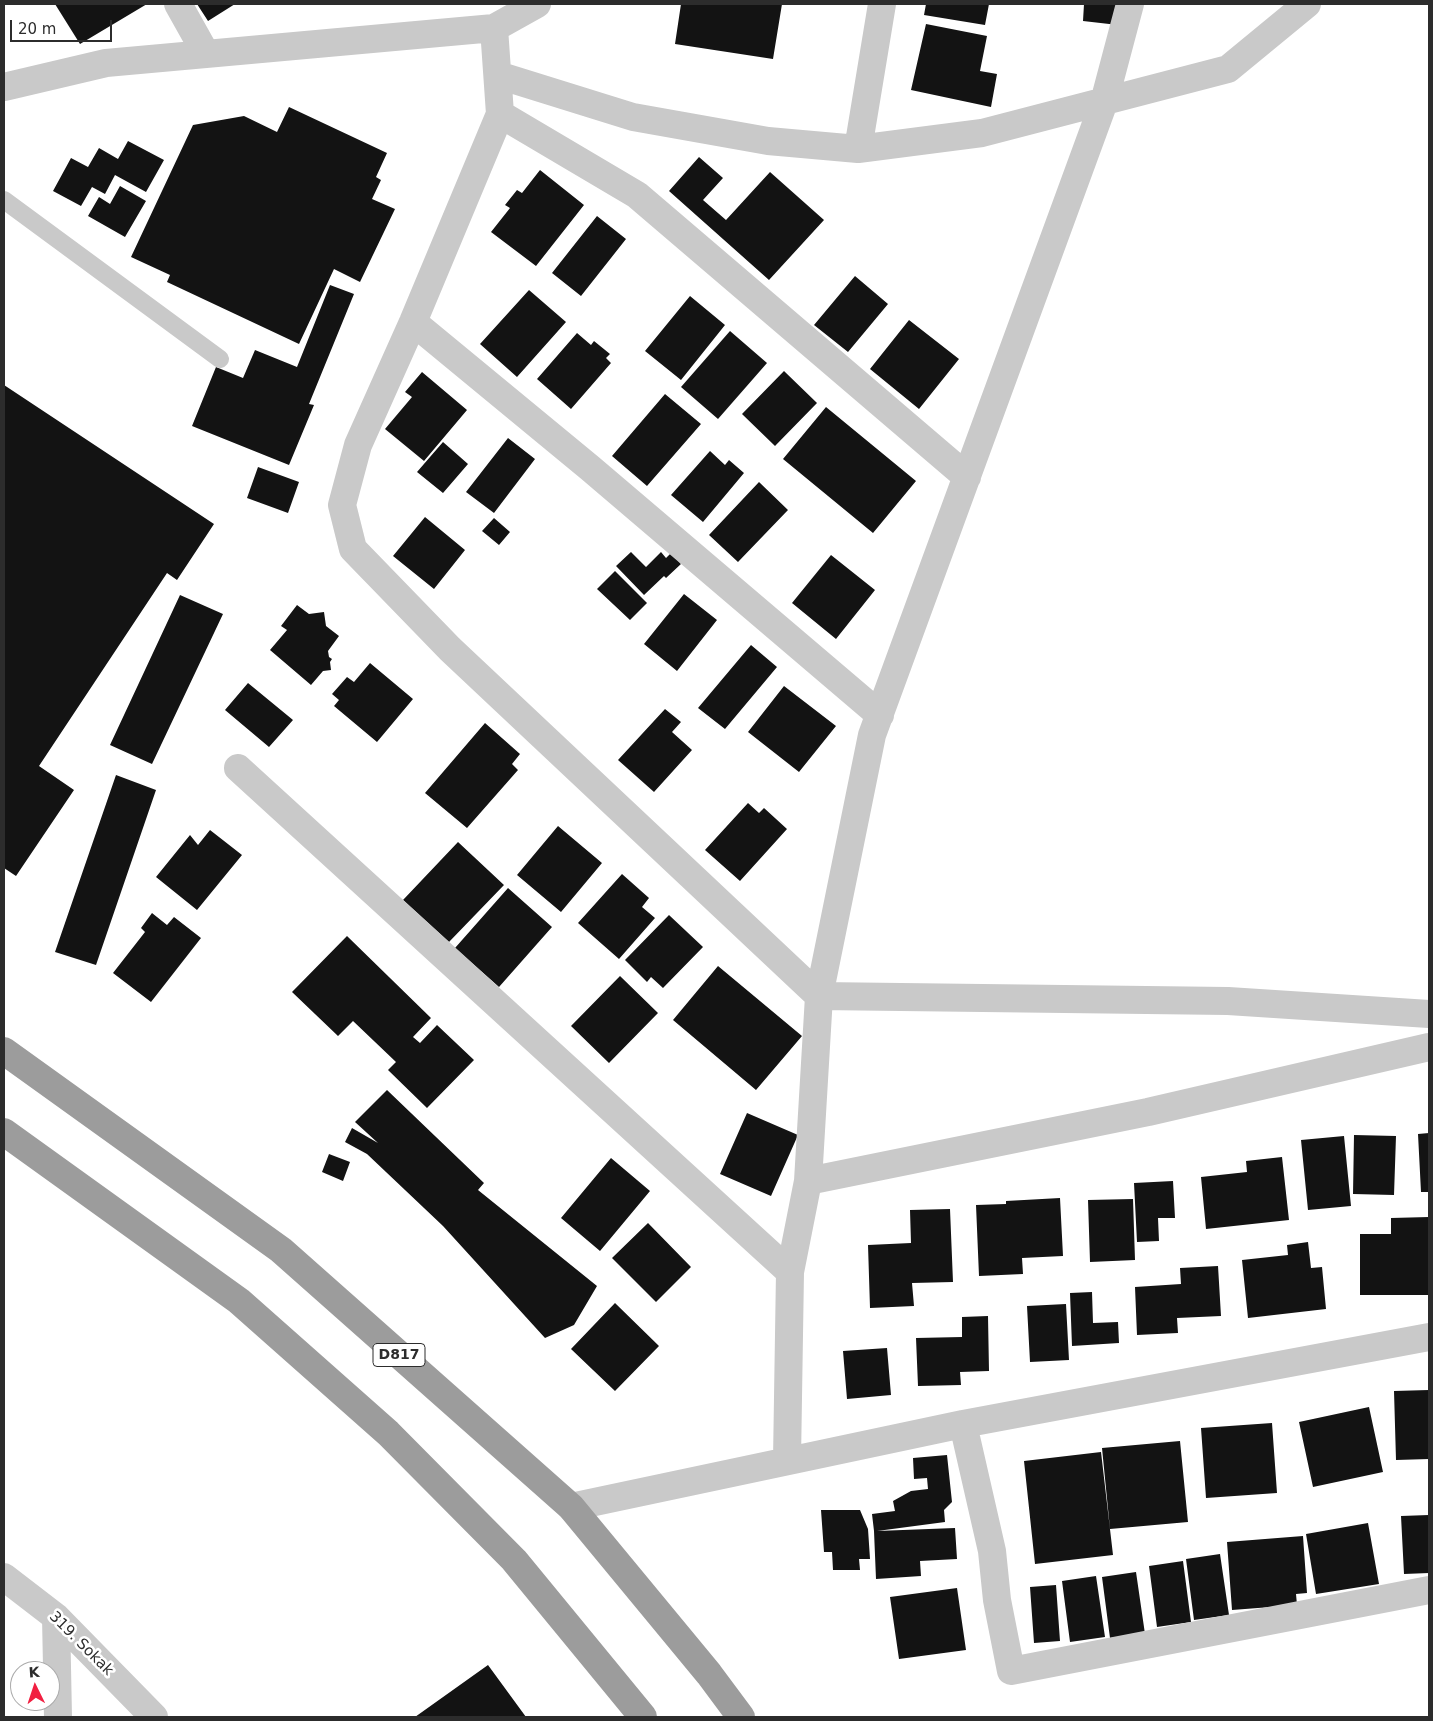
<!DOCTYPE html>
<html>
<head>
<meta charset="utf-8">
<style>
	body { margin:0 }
	#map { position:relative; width:1433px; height:1721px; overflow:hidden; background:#fff; font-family:"DejaVu Sans",sans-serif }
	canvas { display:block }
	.frame { position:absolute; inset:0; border:5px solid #2c2c2c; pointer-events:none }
	.north { position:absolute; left:10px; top:1661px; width:50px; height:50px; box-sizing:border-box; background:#fff; border:1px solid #ababab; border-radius:50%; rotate:356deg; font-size:14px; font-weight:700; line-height:20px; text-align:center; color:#2c2c2c }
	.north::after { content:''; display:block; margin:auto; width:18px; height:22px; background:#f11f41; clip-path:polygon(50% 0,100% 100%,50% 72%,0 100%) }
	.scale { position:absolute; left:10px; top:20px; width:102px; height:22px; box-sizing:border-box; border:2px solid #2c2c2c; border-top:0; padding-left:6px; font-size:15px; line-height:18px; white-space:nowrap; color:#2c2c2c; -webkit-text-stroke:4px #fff; paint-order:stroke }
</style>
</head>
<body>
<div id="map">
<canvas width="1433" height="1721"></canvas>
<div class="frame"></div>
<div class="north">K</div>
<div class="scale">20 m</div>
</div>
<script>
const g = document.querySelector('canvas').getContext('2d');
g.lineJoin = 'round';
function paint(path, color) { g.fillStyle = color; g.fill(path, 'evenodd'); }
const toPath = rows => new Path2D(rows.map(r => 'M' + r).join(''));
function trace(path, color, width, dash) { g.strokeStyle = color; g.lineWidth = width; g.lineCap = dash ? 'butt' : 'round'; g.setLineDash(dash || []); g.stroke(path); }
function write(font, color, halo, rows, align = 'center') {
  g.font = font + ' "DejaVu Sans",sans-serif'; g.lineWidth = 5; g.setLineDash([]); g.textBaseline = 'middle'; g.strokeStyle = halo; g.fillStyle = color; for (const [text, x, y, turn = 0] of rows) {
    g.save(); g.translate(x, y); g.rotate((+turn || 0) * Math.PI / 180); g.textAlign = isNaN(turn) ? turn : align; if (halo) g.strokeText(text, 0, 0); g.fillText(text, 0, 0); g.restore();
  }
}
paint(toPath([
	[55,4,147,4,80,44],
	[197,4,235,4,208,21],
	[681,4,782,4,773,59,675,44],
	[926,4,989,4,985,25,924,15],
	[1084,4,1120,4,1118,25,1083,21],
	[926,24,987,36,980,71,997,74,991,107,911,90],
	[289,107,387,153,376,177,381,180,372,199,395,209,360,282,334,269,299,344,167,282,170,275,131,257,193,125,244,116,277,132],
	[128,141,164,160,146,192,115,175,105,194,92,187,81,206,53,191,71,158,88,167,99,148,118,159],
	[699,157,723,178,703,200,726,220,770,172,824,220,769,280,669,191],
	[540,170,584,205,536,266,491,232,510,208,505,205,517,190,522,193],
	[120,186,146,201,125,237,88,216,99,197,110,204],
	[597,216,626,239,581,296,552,273],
	[855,276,888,304,848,352,814,325],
	[330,285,354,294,309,404,314,405,289,465,192,426,216,367,243,378,255,350,297,367],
	[529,290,566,322,517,377,480,344],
	[690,296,725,325,681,380,645,351],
	[909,320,959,359,919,409,870,369],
	[730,331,767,363,718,419,681,387],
	[577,333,591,345,594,341,610,354,606,358,611,363,571,409,537,379],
	[784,371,817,403,775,446,742,414],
	[422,372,467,410,424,461,385,429,412,397,405,392],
	[4,385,214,524,177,580,167,573,39,766,74,790,16,876,4,868],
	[665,394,701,424,647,486,612,456],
	[826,407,916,481,873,533,783,459],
	[508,438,535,459,494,513,466,492],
	[443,442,468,464,443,493,417,472],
	[710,451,725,465,729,460,744,473,703,522,671,495],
	[258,467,299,482,288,513,247,498],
	[759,482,788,510,738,562,709,535],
	[425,517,465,550,434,589,393,556],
	[494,518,510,532,499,545,482,531],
	[631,552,646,567,661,552,666,558,671,553,681,564,666,578,664,576,644,595,616,566],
	[831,555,875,590,836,639,792,603],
	[615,571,647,603,630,620,597,589],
	[684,594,717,620,677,671,644,644],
	[180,595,223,614,152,764,110,745],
	[297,605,309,614,324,612,326,626,339,636,328,651,329,657,332,659,330,662,331,670,323,671,311,685,270,650,287,630,281,626],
	[751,645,777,667,725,729,698,708],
	[370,663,413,699,377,742,334,706,339,700,332,694,347,677,354,682],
	[248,683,293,720,269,747,225,710],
	[784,686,836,726,799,772,748,732],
	[665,709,681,722,672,732,692,750,654,792,618,760],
	[485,723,520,754,512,764,518,770,467,828,425,793],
	[116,775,156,790,96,965,55,952],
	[748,803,759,813,764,808,787,829,740,881,705,850],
	[558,826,602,863,561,912,517,875],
	[210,830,242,855,197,910,156,877,190,835,198,845],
	[458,842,504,885,449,942,403,900],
	[622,874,649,898,642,907,655,918,619,959,578,923],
	[508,888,552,927,499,987,455,948],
	[152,913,167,925,174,917,201,938,151,1002,113,973,145,932,141,928],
	[669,915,703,947,663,988,651,977,647,982,625,960],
	[347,936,431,1018,413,1037,420,1043,437,1025,474,1060,427,1108,388,1070,396,1062,353,1021,338,1036,292,992],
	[718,966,802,1036,756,1090,673,1020],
	[620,976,658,1013,609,1063,571,1026],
	[387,1090,484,1183,478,1190,597,1286,574,1325,545,1338,443,1226,367,1154,345,1142,352,1128,378,1143,355,1122],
	[747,1113,798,1135,771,1196,720,1174],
	[1429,1133,1429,1192,1421,1192,1418,1134],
	[1354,1135,1396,1136,1394,1195,1353,1194],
	[1344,1136,1351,1206,1308,1210,1301,1140],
	[329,1154,350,1162,343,1181,322,1172],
	[1282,1157,1289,1220,1206,1229,1201,1177,1247,1172,1246,1161],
	[611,1158,650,1191,600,1251,561,1218],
	[1173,1181,1175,1218,1158,1218,1159,1241,1137,1242,1134,1183],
	[1060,1198,1063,1256,1022,1258,1023,1274,979,1276,976,1205,1006,1204,1006,1201],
	[1133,1199,1135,1260,1090,1262,1088,1200],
	[950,1209,953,1282,912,1283,914,1306,870,1308,868,1245,911,1243,910,1210],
	[1429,1217,1429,1295,1360,1295,1360,1234,1391,1234,1391,1218],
	[648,1223,691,1267,656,1302,612,1258],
	[1308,1242,1311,1268,1322,1267,1326,1309,1248,1318,1242,1260,1288,1255,1287,1245],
	[1218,1266,1221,1316,1177,1318,1178,1333,1137,1335,1135,1287,1181,1284,1180,1268],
	[1092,1292,1093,1323,1118,1322,1119,1343,1072,1346,1070,1293],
	[615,1303,659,1346,615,1391,571,1349],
	[1066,1304,1069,1360,1030,1362,1027,1306],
	[988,1316,989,1371,960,1372,961,1385,918,1386,916,1338,962,1337,962,1317],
	[887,1348,891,1395,847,1399,843,1351],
	[1429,1390,1429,1459,1396,1460,1394,1391],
	[1369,1407,1383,1472,1313,1487,1299,1422],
	[1272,1423,1277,1493,1206,1498,1201,1428],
	[1180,1441,1188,1522,1110,1529,1102,1448],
	[1101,1452,1113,1555,1035,1564,1024,1461],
	[947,1455,952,1502,944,1510,945,1522,877,1531,955,1528,957,1559,920,1561,921,1576,876,1579,874,1531,872,1514,895,1511,893,1501,911,1491,928,1489,927,1478,914,1479,913,1458],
	[821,1510,860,1510,868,1529,870,1559,859,1559,860,1570,833,1570,832,1552,824,1552],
	[1429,1515,1429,1573,1404,1574,1401,1516],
	[1368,1523,1379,1584,1316,1594,1306,1534],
	[1303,1536,1307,1593,1296,1594,1297,1605,1232,1610,1227,1542],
	[1220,1554,1229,1615,1194,1620,1186,1559],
	[1183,1561,1191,1622,1157,1627,1149,1566],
	[1136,1572,1145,1634,1110,1638,1102,1577],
	[1096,1576,1105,1637,1070,1642,1062,1581],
	[1056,1585,1060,1641,1034,1643,1030,1587],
	[957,1588,966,1650,899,1659,890,1597],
	[488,1665,526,1717,415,1717]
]), '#131313');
trace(toPath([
	[4,200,220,359]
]), '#c9c9c9', 18);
trace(toPath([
	[178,4,206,54],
	[494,28,500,114,413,322,358,445,342,505,353,549,450,649,819,996,1228,1001,1429,1014],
	[498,75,633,117,768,141,858,149,982,133,1228,69,1307,4],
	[4,87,106,63,494,28,537,4],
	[500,114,637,195,967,477],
	[858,149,882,4],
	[413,322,590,468,880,715],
	[238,768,790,1272],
	[808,1181,1148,1112,1429,1047],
	[963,1424,992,1551,997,1600,1011,1671,1429,1590],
	[787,1460,790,1272,808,1181,819,996,872,735,1104,102,1130,4],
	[571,1507,963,1424,1429,1337],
	[4,1577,56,1617,154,1717],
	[56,1617,58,1717]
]), '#c9c9c9', 28);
trace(toPath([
	[4,1051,281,1250,571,1507,709,1674,741,1717],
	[4,1132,239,1301,388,1433,514,1560,643,1717]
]), '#9c9c9c', 28);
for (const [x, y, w] of [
	[399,1355,52]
]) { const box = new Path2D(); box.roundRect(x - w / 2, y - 11.5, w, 23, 4); g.fillStyle = '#fff'; g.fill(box); trace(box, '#2c2c2c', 1); }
write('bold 14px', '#2c2c2c', null, [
	["D817",399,1355]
]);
write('15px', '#2c2c2c', '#fff', [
	["319. Sokak",81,1644,45]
]);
</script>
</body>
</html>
